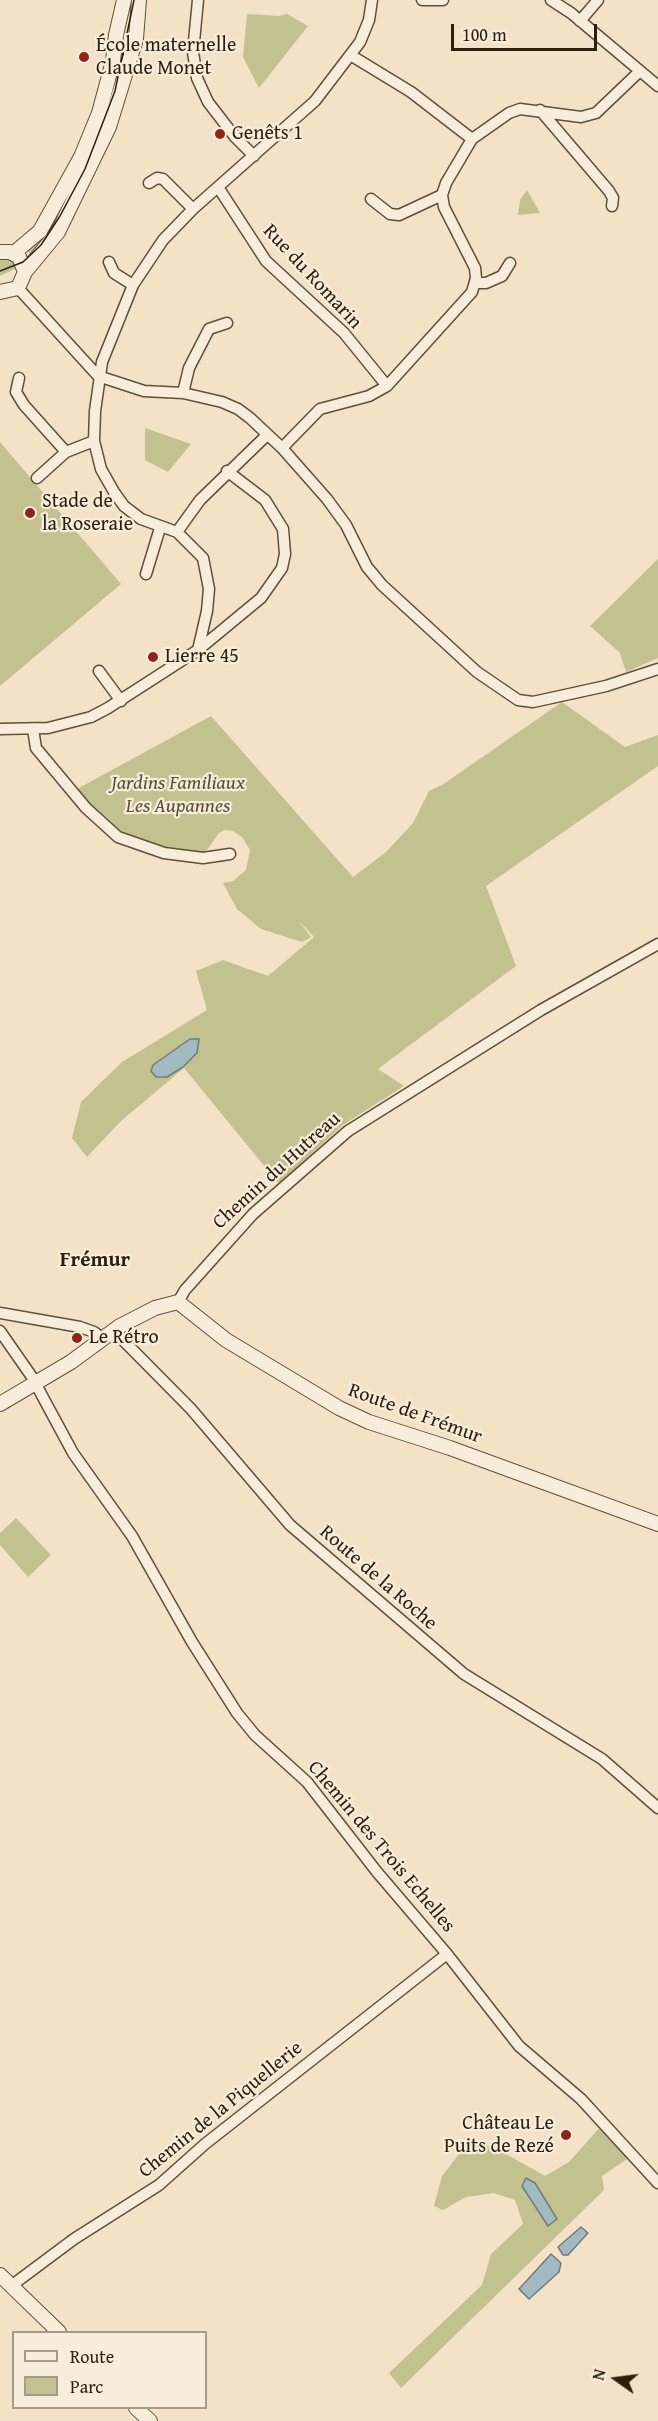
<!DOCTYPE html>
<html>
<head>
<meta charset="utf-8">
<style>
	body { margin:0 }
	#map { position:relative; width:658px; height:2421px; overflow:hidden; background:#f4e2c6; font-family:"Gentium Book Plus",serif }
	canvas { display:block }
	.legend { position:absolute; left:12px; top:2331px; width:195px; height:78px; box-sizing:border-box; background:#f8ecda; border:2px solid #a69a88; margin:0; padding:8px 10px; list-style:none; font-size:18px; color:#2c1f0c }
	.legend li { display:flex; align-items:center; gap:12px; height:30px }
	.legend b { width:30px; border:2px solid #a69a88 }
	.north { position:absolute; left:586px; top:2349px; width:60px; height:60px; -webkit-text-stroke:4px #f8ecda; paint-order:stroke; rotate:284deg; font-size:16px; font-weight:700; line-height:24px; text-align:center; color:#2c1f0c }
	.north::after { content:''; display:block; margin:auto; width:21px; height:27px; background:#2c1f0c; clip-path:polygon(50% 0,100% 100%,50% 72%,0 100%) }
	.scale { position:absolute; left:451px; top:24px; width:146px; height:27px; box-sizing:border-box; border:3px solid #2c1f0c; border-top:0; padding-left:8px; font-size:18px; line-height:21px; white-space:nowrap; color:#2c1f0c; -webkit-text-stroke:4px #f8ecda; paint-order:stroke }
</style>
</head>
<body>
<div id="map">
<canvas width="658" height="2421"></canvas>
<ul class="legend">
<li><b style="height:8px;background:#f8ecda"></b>Route</li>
<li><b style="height:16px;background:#c3c190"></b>Parc</li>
</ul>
<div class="north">N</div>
<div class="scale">100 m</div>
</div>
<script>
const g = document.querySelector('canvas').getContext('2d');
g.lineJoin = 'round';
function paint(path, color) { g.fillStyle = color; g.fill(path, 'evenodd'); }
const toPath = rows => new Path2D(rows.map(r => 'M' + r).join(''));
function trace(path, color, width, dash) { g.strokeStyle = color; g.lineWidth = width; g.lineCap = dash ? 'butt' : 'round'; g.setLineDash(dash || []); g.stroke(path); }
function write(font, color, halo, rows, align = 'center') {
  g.font = font + ' "Gentium Book Plus",serif'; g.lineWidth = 4.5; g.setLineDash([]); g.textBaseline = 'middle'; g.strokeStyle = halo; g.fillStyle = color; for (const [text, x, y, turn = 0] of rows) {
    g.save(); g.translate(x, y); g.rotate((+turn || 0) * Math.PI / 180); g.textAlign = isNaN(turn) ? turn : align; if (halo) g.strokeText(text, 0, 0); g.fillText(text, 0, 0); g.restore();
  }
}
paint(toPath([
	[247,14,279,16,287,14,308,26,259,88,243,57],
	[122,39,129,41,110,108,60,218,32,256,28,251,43,232],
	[527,190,540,213,518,215,520,200],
	[4,258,14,262,17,268,0,276,0,259],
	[145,428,191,444,168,472,145,460],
	[0,442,121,584,0,686],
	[658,559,658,658,626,672,620,653,590,626],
	[562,702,625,747,658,735,658,766,486,886,516,966,378,1069,404,1086,343,1125,279,1184,184,1068,121,1121,87,1157,72,1138,81,1102,122,1062,207,1010,196,971,223,960,268,976,314,937,298,920,311,937,302,942,261,929,237,909,223,883,233,881,246,870,250,850,242,837,233,831,225,830,219,833,204,854,169,850,125,837,89,806,77,789,211,716,353,877,386,852,413,823,429,791,442,785],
	[16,1518,51,1555,28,1577,0,1545,0,1533],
	[601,2126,630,2157,602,2176,604,2190,401,2388,389,2373,482,2285,491,2254,523,2224,515,2200,494,2193,466,2197,443,2210,434,2206,442,2176,471,2139,499,2150,545,2176,569,2162]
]), '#c3c190');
const water = toPath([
	[190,1039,199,1039,197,1053,183,1067,167,1077,156,1077,151,1071,153,1065,190,1039],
	[526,2178,535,2183,557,2219,548,2226,522,2186,526,2178],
	[581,2227,588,2233,568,2255,563,2255,558,2247,581,2227],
	[551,2254,561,2263,559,2272,529,2299,519,2289,551,2254]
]);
paint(water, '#a2bac1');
trace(water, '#737c79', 1.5);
const minor = toPath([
	[198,0,193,52,197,78,208,102,235,137,254,156],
	[422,0,443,0],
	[551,0,571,13,658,86],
	[580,21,598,0],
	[352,56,411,92,472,139],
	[540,110,609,191,613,198,612,206],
	[149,183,157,178,163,179,193,209],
	[218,187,266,261,344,333,387,386],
	[371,199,390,214,399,215,442,195],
	[109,262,114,273,133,285],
	[475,283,486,283,502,276,510,263],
	[18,288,98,376,144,391,183,393,222,402,238,409,250,418,282,448,327,499,346,525,367,567,382,585,477,672,518,700,533,702,606,686,658,669],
	[19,378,16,392,24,405,66,452,94,441],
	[183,393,189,368,209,329,227,323],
	[282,448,320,409,369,396,387,386,472,292,476,278,475,268,444,207,442,195,446,183,472,139,509,113,520,109,581,117,596,113,640,71],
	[37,478,66,452],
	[177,532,200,500,267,435],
	[146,574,160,528],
	[198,650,207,611,209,589,203,558,177,532,141,519,124,506,114,492,101,469,94,441,95,411,102,362,133,285,163,240,193,209,315,101,360,42,369,20,372,0],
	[99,671,121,701],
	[0,729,48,728,91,717,108,708,198,650,261,598,282,568,285,554,283,529,265,500,227,471],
	[33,729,36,748,86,808,118,837,164,853,203,858,230,854],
	[178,1302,185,1290,253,1214,348,1131,541,1010,658,944],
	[0,1313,80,1327,94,1332,102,1338],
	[113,1330,191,1409,290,1525,464,1674,602,1759,658,1808],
	[0,1331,32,1377,73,1453,132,1536,192,1642,237,1713,255,1735,307,1782,377,1872,447,1954,519,2046,581,2099,658,2183],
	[11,2286,74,2239,159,2185,205,2144,447,1954]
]);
const tertiary = toPath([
	[0,252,10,252,19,257,25,272,18,288,0,292],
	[14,253,40,231,81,157,99,113,113,61,116,35,124,0],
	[25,272,58,232,109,127,136,39,139,0],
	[0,1404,71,1362,120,1326,155,1308,178,1302,226,1340,339,1408,369,1422,450,1448,658,1524],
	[0,2275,59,2332],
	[136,2408,150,2421]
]);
trace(minor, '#5e503a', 13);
trace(tertiary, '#5e503a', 16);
trace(minor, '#f8ecda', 10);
trace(tertiary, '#f8ecda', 14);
trace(toPath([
	[0,271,23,262,41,245,60,216,85,169,115,91,134,0]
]), '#2c1f0c', 1.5);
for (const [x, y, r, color] of [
	[84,57,6,"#8f2418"],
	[220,134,6,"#8f2418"],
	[30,513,6,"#8f2418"],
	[153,657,6,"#8f2418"],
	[77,1338,6,"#8f2418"],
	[566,2135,6,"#8f2418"]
]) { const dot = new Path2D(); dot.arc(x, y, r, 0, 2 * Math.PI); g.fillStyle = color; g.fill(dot); trace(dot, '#f8ecda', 2); }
write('20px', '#2c1f0c', '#f8ecda', [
	["École maternelle",96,46],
	["Claude Monet",96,69],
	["Genêts 1",232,134],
	["Stade de",42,502],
	["la Roseraie",42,525],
	["Lierre 45",165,657],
	["Le Rétro",89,1338],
	["Château Le",554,2124,"right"],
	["Puits de Rezé",554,2147,"right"]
], 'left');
write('20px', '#2c1f0c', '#f8ecda', [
	["Rue du Romarin",312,277,47],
	["Chemin du Hutreau",277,1171,-42],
	["Route de Frémur",415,1414,20],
	["Route de la Roche",378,1578,41],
	["Chemin des Trois Echelles",381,1847,50],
	["Chemin de la Piquellerie",221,2110,-39]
]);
write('italic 20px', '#595034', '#f8ecda', [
	["Jardins Familiaux",178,784],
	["Les Aupannes",178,807]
]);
write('bold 21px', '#2c1f0c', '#f8ecda', [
	["Frémur",95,1261]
]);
</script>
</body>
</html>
